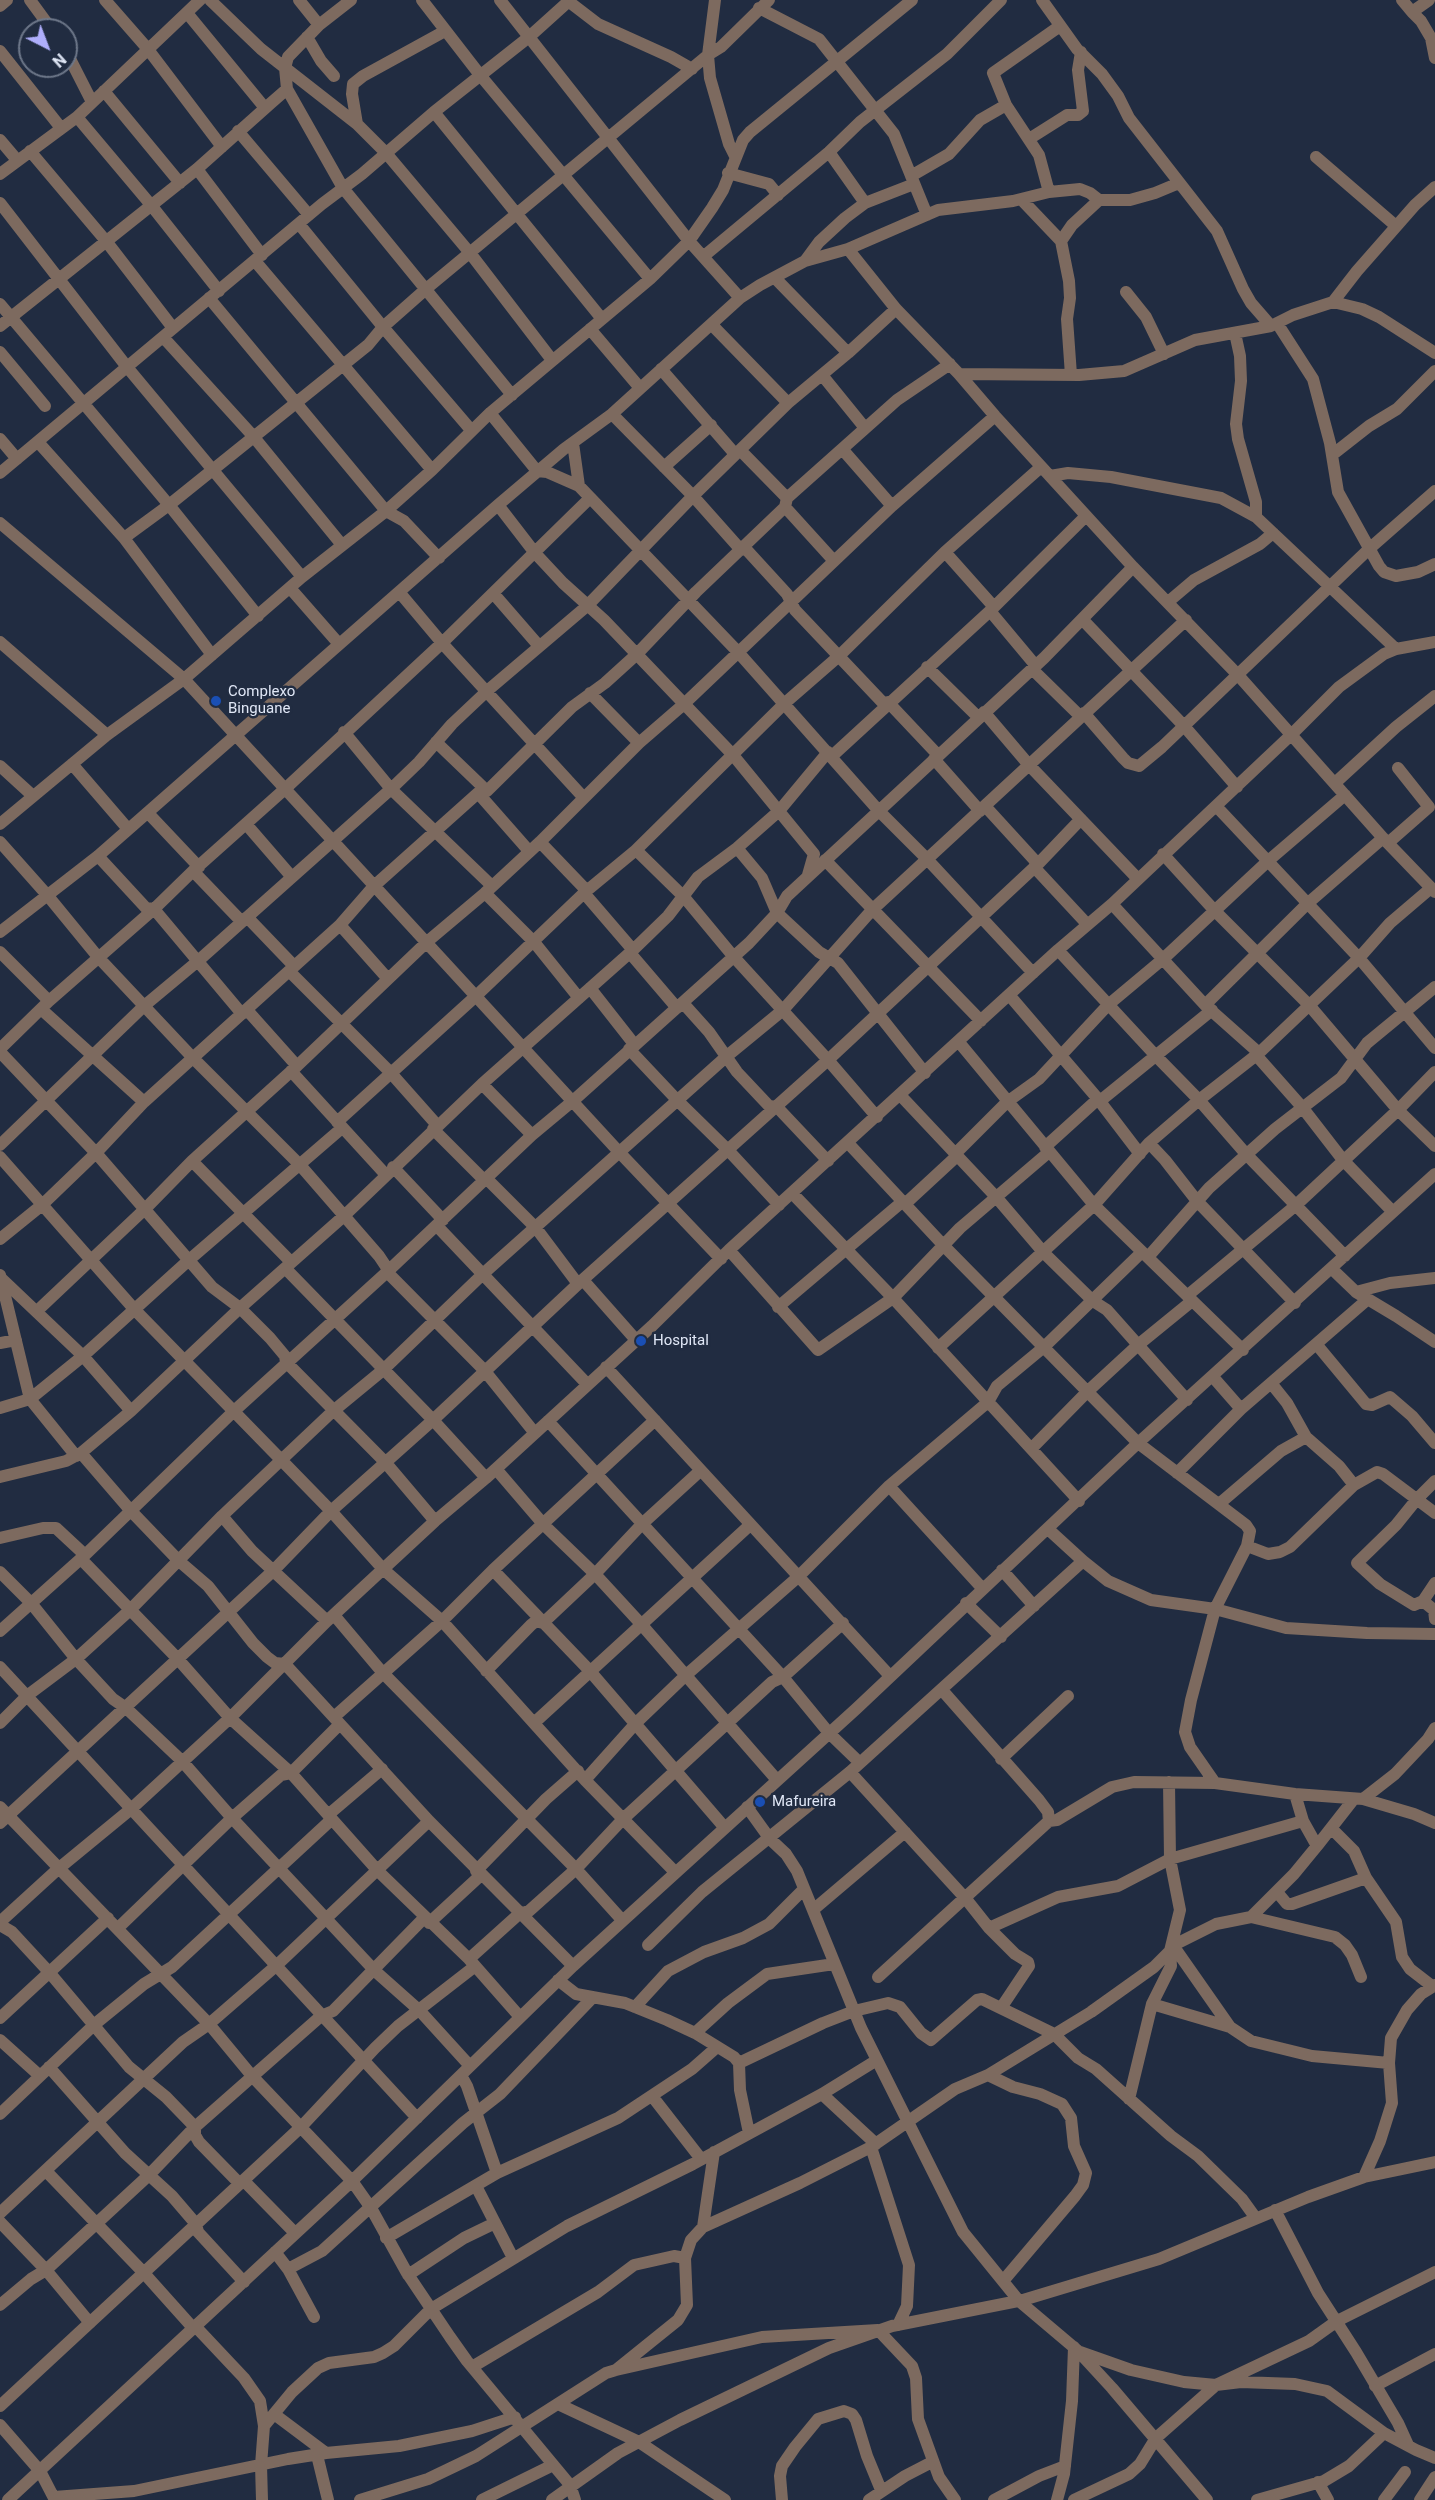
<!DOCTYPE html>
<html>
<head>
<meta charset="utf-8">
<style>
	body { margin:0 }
	#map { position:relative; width:1435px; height:2500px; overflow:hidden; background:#212c41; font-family:Roboto,sans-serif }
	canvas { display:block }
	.north { position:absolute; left:18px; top:18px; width:60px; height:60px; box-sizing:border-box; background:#212c41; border:2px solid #6d7789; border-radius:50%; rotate:138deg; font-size:16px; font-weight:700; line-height:24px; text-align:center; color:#e0e7f6 }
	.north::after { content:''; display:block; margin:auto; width:21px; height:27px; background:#aeaefb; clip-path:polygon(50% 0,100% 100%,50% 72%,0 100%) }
</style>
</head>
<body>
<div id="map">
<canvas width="1435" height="2500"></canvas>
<div class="north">N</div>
</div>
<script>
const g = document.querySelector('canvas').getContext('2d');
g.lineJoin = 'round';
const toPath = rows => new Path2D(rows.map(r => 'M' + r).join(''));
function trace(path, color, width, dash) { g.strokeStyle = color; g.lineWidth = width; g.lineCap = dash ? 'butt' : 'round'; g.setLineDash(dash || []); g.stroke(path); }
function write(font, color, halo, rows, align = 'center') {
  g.font = font + ' Roboto,sans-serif'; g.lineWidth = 5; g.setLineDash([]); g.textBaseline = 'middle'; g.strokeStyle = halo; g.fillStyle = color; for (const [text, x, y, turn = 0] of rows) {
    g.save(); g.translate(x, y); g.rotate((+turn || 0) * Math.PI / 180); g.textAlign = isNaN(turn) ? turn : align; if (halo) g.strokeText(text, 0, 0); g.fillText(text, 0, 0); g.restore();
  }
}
trace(toPath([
	[30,0,52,30],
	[105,0,147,48,222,147],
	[210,0,261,49,357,124,386,153,470,253,552,360],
	[299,0,319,25],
	[422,0,480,75,650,279],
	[500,0,689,241,740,298],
	[715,0,708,55,710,78,729,144,735,156],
	[1042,0,1077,49,1102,74,1118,96,1129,118,1217,231,1243,289,1251,303,1271,326],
	[1402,0,1412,12,1429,0],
	[568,1,598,24,671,57,692,69],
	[0,6,7,0],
	[759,8,819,39,894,134,927,215],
	[1412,12,1421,21,1431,38,1435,58],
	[187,13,265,108],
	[307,37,321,61,334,76],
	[0,51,61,128],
	[66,51,92,102],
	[287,89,343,188,512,395],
	[104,91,180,183],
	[434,112,602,319],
	[77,117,151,205,219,291],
	[357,124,352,94,353,84,363,76,445,31],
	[238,131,309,215],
	[1029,139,1067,115,1078,115,1083,111,1078,70,1081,52],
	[0,140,17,160],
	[30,151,106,241,173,328],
	[829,152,865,203],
	[1316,157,1396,226],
	[197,169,262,255],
	[728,173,769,184,778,195],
	[0,174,77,117,200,0],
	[911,176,949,154,980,120,1006,105],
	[1049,192,1039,155,1006,105,993,73,1060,26],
	[1021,199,1061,241,1069,281,1070,298,1067,319,1071,375],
	[0,203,127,367,302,577],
	[299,224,383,327,471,430],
	[1061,241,1072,225,1099,200],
	[848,249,896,309,959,374,995,416,1133,567,1238,675,1383,838,1435,892],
	[704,256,829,152,860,122,947,54,1001,0],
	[255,261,432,470],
	[805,261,819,242,845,218,865,203,914,184],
	[775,278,848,353],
	[1126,292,1146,317,1164,354],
	[209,298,386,511,404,521,439,558],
	[1333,302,1357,271,1415,205,1435,187],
	[0,304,169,505,258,616],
	[1277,323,1313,379,1330,443,1338,492,1379,566,1384,572,1396,576,1418,572,1435,564],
	[712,325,788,403],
	[0,326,197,169,271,103,287,89,285,68,288,57,319,25,351,0],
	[590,329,640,388],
	[1235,333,1240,356,1241,381,1236,424,1238,439,1256,502,1256,517],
	[163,337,253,436,342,545],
	[0,352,45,406],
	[661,369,735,454],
	[959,374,1079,375,1124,371,1195,340,1271,326,1293,315,1333,302,1362,309,1379,317,1435,353],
	[822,375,865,428],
	[490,413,537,471,547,472,579,486,738,652,879,811,927,859,1033,973],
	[612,414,693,496,741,550],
	[0,439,17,459],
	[38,442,124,538,212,655],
	[573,443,579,486],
	[740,450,787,498],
	[843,450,892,506],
	[1332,455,1369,426,1397,409,1435,371],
	[664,467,711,425],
	[0,473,322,204,362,174,434,112,529,37,570,0],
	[1050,476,1068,473,1111,477,1221,498,1256,517,1396,649],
	[498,505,535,553,563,583,604,620,733,755,814,854,808,875],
	[785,507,834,561],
	[0,523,184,679,620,1153,721,1259],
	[124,538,169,505,368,345,383,327,426,289,708,55,721,47,769,0],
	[744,547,787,594,795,610,885,705],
	[945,552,994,607],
	[290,588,339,644],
	[400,593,442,643,584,798],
	[493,593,539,646],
	[1168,602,1194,580,1260,544,1273,533],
	[990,611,1036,666],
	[1082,619,1184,726,1237,787],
	[0,642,107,735],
	[927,667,978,717],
	[1032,669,1080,716],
	[590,693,639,743],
	[888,702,938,755],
	[984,712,1029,765,1137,878],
	[1084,713,1123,758,1128,763,1139,766,1162,747,1369,549,1435,491],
	[344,732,391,789,492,886],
	[436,742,487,791],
	[831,757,990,611,1086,516],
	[934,759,980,811],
	[72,764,128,829],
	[0,766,33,796],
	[1335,783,1396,727,1435,696],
	[478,793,529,851],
	[985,806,1038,864],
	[1216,806,1359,958,1435,1048],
	[148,813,199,867],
	[0,824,107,735,184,679,302,577,386,511,432,470,490,413,650,279,689,241,712,208,723,190,743,140,750,132,912,0],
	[246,824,291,876],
	[0,842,48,896,98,957,193,1058,300,1165,379,1256,387,1268,387,1272,484,1370,534,1432],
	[540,842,587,891],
	[1388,843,1429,807,1398,768],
	[737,848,762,878,777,913,819,952,838,963,925,1073],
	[636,850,684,897,733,956,828,1060,877,1117],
	[1163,854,1214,910,1309,1005,1398,1110,1435,1146],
	[98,856,146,908,154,909,242,1014],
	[825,860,981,1021],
	[1034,867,1087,924],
	[193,871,241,921],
	[485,893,534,942,579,998],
	[584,893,633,950],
	[1112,904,1205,1005,1259,1053],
	[247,917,294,966],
	[340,925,388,979],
	[0,932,98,856,498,505,564,449,612,414,740,298,760,285,805,261,848,249,938,210,1013,201,1049,192,1080,189,1090,193,1099,200,1130,200,1155,193,1179,183],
	[1058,950,1156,1056,1199,1100,1246,1154,1345,1256],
	[0,952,49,1001],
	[630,953,677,1008],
	[289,971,390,1072,437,1125],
	[590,988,634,1044],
	[1010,996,1098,1099,1140,1154],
	[683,1003,709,1032,737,1072,769,1106,777,1107,828,1161],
	[1205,1005,1307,904,1383,838],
	[41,1009,144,1102],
	[247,1010,297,1066],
	[958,1041,1094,1205,1243,1350],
	[0,1049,49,1001,154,909,193,871,286,788,442,643,590,498],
	[629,1049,678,1101,728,1150,779,1205],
	[0,1052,96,1153,212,1287,240,1308,270,1338,285,1356,286,1362,385,1462,435,1521],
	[1256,1055,1302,1107,1343,1160,1393,1212],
	[291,1071,386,1175],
	[482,1084,532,1135],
	[901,1096,997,1198,1044,1253,1093,1301,1107,1310,1187,1400],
	[1100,1101,1212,1010],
	[337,1122,476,996,584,893,636,850,785,703,839,656,945,552,1041,467],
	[433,1129,484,1180],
	[848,1143,945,1247,1138,1443,1246,1525,1250,1531,1247,1546,1215,1609,1191,1700,1185,1732,1190,1747,1215,1783],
	[1149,1143,1165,1160,1197,1201,1295,1303],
	[0,1145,144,1006,198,961,391,789,419,762,452,724,487,691,587,606,693,496,788,403,848,353,896,309],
	[1045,1147,1098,1099],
	[956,1153,1007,1102,1039,1079,1108,1005,1163,959,1268,861,1345,795],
	[0,1157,135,1310,331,1511,383,1569,442,1621,585,1780,675,1872],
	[192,1161,291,1262],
	[393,1167,443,1220],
	[486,1178,536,1228,578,1284],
	[793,1194,893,1298,1079,1501],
	[905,1204,958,1155],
	[437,1226,587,1384],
	[0,1239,42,1205,96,1153,144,1102,340,925,374,886,478,793,487,791,572,707,605,683,637,654,696,592,785,507,787,498,897,400,950,364],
	[729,1250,818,1350,893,1298,960,1228,1049,1152],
	[1148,1257,1209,1188,1275,1129,1341,1078,1367,1043,1435,987],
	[285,1268,433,1420,486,1478],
	[1332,1269,1356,1292,1396,1316,1435,1342],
	[0,1275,30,1399,76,1456],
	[2,1279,83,1356,131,1411],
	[583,1280,636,1340],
	[1356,1292,1390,1283,1435,1278],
	[1188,1295,1295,1206,1398,1110,1435,1072],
	[778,1307,902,1202],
	[37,1311,146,1208,192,1161,297,1066,428,941,485,893,540,842,639,743,684,704,892,506,995,416],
	[0,1343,16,1340],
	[1317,1345,1366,1404,1372,1405,1390,1397,1412,1416,1435,1443],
	[938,1348,1094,1205,1149,1143,1199,1100,1259,1053,1359,958,1390,923,1431,888],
	[606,1367,890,1676],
	[1213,1377,1241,1409],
	[0,1408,30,1399,83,1356,189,1260,342,1128],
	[548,1421,783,1677,829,1733,859,1762],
	[1032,1448,1087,1392,1138,1345,1192,1301],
	[81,1453,131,1511,179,1561,208,1586,253,1643,267,1657,275,1663,285,1664,429,1821,573,1966],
	[496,1469,544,1525,595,1574,641,1624,777,1780],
	[1177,1473,1241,1409,1368,1299],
	[0,1477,66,1461,81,1453,131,1411,240,1308,345,1215,482,1084,633,950,668,916,698,877,737,848,779,811,828,752],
	[1435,1481,1417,1499,1396,1525,1357,1563,1380,1584,1414,1605,1423,1601,1435,1583],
	[1354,1485,1377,1472,1383,1474,1435,1513],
	[889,1486,982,1588],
	[1219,1504,1281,1451,1306,1437],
	[222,1516,252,1551,327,1621],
	[1048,1529,1083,1561,1108,1581,1151,1600,1215,1609,1286,1628,1367,1633,1435,1634],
	[0,1538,43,1528,56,1528,85,1555],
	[1247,1546,1268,1554,1280,1552,1290,1547,1354,1485,1339,1466,1306,1437,1287,1403,1271,1383],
	[81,1559,177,1658,230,1718,291,1773,378,1871,469,1959,520,2017],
	[493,1570,589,1670,725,1828],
	[1002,1570,1034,1606],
	[0,1572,31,1603,76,1659,113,1699,126,1708,182,1761,232,1818,375,1971,420,2011,470,2066],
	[1423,1601,1434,1610,1435,1619],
	[966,1603,1001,1637],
	[334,1615,382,1672,576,1869,622,1920],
	[0,1631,85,1555,233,1412,387,1272,532,1135,574,1100,749,943,777,913,787,896,1044,658,1133,567],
	[0,1667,417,2118],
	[486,1671,531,1625,536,1621,543,1623,595,1574,642,1524,700,1471],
	[334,1717,442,1621,493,1570,655,1420],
	[0,1723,28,1695,76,1659,130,1610,222,1516,332,1412,383,1370,484,1273,727,1056,783,1010,872,910,1186,620],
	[534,1723,750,1525],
	[1001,1759,1068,1696],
	[850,1772,966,1899,989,1928,1015,1954,1028,1962,1029,1966,1001,2008],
	[585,1780,636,1723,685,1676,798,1577,889,1486,988,1402,997,1386,1044,1347,1142,1252],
	[1363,1799,1414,1814,1435,1823],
	[0,1807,209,2024,252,2076,352,2181,371,2208,407,2273,450,2337,467,2361,570,2485,575,2500],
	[747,1807,770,1839,786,1854,797,1871,861,2028,963,2232,1019,2301,1077,2350,1112,2388,1207,2500],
	[328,1815,382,1769],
	[1049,1821,1057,1820,1112,1787,1134,1782,1215,1783,1295,1794,1363,1799,1395,1774,1428,1739,1435,1728],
	[0,1823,274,1570,331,1511,433,1420,578,1284,828,1060,1038,864,1081,819],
	[1331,1828,1354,1851,1366,1878,1396,1922,1402,1957,1410,1969,1432,1986],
	[1317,1846,1353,1800],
	[476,1871,546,1799,578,1771],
	[1277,1892,1287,1904,1292,1904,1366,1878],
	[813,1910,905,1832],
	[1251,1917,1335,1937,1345,1945,1352,1955,1361,1977],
	[0,1922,58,1869,131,1809,230,1718,327,1621,435,1521,486,1478,652,1326,729,1250,1058,950,1112,904,1291,735,1339,687,1384,654,1396,649,1435,642],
	[429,1923,481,1875],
	[0,1925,12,1932,49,1972,129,2067,166,2097,195,2127,195,2135,199,2142,239,2183,245,2182,248,2185,295,2233],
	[118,1928,232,1818,281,1775,291,1773,340,1724],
	[989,1928,1058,1897,1118,1886,1170,1859,1303,1821],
	[1173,1942,1180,1942,1216,1924,1251,1917,1294,1874,1317,1846,1303,1821,1295,1794],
	[1172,1944,1230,2027,1251,2041,1312,2056,1389,2063],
	[648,1945,702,1892,850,1772,1083,1561],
	[469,1959,519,1914,529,1911,576,1869,623,1819,772,1682,783,1677,843,1623],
	[878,1977,1049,1821,1048,1812,1039,1800,942,1690],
	[558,1980,576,1994,625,2003,667,2020,695,2033,734,2057,739,2063,740,2090,749,2133],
	[1152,2004,1230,2027],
	[635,2007,668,1971,704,1952,743,1938,769,1924,804,1889],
	[0,2018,108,1918],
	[695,2033,728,2003,767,1974,834,1964],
	[0,2040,40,2076],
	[739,2063,823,2023,854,2011,888,2003,900,2007,921,2033,931,2040,977,2000,982,1999,1054,2034,1078,2058,1096,2069,1171,2136,1198,2156,1242,2199,1255,2217],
	[49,2067,125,2153,172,2196,196,2224,198,2232,244,2282],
	[461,2075,467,2086,497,2173],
	[988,2075,1013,2087,1040,2094,1062,2104,1071,2118,1074,2146,1086,2173,1083,2185,1075,2196,1003,2281],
	[822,2094,876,2144],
	[652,2096,701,2159],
	[1129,2099,1152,2004,1171,1966,1170,1951],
	[0,2114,95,2024,144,1984,172,1967,331,1820],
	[871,2147,909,2265,907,2306,898,2325],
	[46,2171,143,2272,194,2329],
	[1364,2177,1380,2141,1392,2103,1389,2063,1391,2038,1407,2010,1421,1994,1435,1985],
	[476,2186,513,2258],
	[1275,2210,1318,2293,1356,2352,1398,2423,1408,2445],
	[0,2213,183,2042,209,2024,277,1965,429,1821],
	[0,2222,46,2270,90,2323],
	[703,2227,714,2152],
	[386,2238,497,2173,618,2118,692,2069,717,2047],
	[275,2252,288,2269,322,2251,463,2123,500,2094,593,1997],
	[288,2269,314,2317],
	[408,2275,464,2238,495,2223],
	[0,2305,31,2279,46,2270,149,2175,195,2127,321,2016,333,2011,424,1918],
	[196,2327,244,2378,260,2401,264,2426,261,2465,262,2500],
	[1080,2352,1131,2370,1184,2382,1216,2385,1241,2382,1295,2384,1327,2391,1384,2433,1416,2450,1435,2458],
	[472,2367,598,2292,634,2265,674,2256,685,2258],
	[616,2370,678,2320,687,2305,685,2258,691,2240,703,2227,800,2183,871,2147,955,2089,988,2075,1091,2012,1154,1967,1170,1951,1180,1910,1170,1859,1169,1782],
	[1375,2386,1435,2354],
	[558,2404,639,2442,725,2500],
	[0,2406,301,2127,375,2048,398,2026,474,1967],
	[274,2414,326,2453],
	[0,2425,40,2471,55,2500],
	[264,2426,292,2392,318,2368,329,2363,374,2357,383,2353,394,2346,431,2309,567,2226,693,2164,822,2094,877,2060],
	[317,2455,328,2500],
	[1318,2482,1328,2500],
	[54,2497,134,2491,288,2459,326,2453,399,2446,472,2431,515,2417],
	[8,2500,352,2181,573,1966,856,1709,1138,1443,1435,1174],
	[360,2500,428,2479,476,2456,606,2373,616,2370,762,2337,878,2330,912,2366,916,2378,918,2419,939,2477,955,2500],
	[482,2500,553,2465],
	[552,2500,618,2453,680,2420,829,2348,892,2326,1023,2300,1159,2259,1308,2197,1364,2177,1435,2162],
	[782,2500,780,2476,782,2466,795,2447,818,2419,844,2411,852,2414,856,2420,867,2456,881,2490],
	[869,2500,905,2476,932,2462],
	[994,2500,1039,2476,1065,2466],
	[1057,2500,1064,2474,1072,2401,1074,2347],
	[1074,2500,1129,2474,1140,2464,1156,2438,1216,2385,1309,2341,1337,2321,1435,2272],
	[1257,2500,1324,2481,1349,2466,1384,2433],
	[1384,2500,1405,2472],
	[1420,2500,1435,2477]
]), '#7d6a5f', 12);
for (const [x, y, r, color] of [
	[216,701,6,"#1a4fb4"],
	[641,1341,6,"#1a4fb4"],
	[760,1802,6,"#1a4fb4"]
]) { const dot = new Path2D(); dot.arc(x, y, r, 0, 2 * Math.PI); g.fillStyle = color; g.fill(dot); trace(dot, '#212c41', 2); }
write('15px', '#e0e7f6', '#212c41', [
	["Complexo",228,692],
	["Binguane",228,709],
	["Hospital",653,1341],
	["Mafureira",772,1802]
], 'left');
</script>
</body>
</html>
